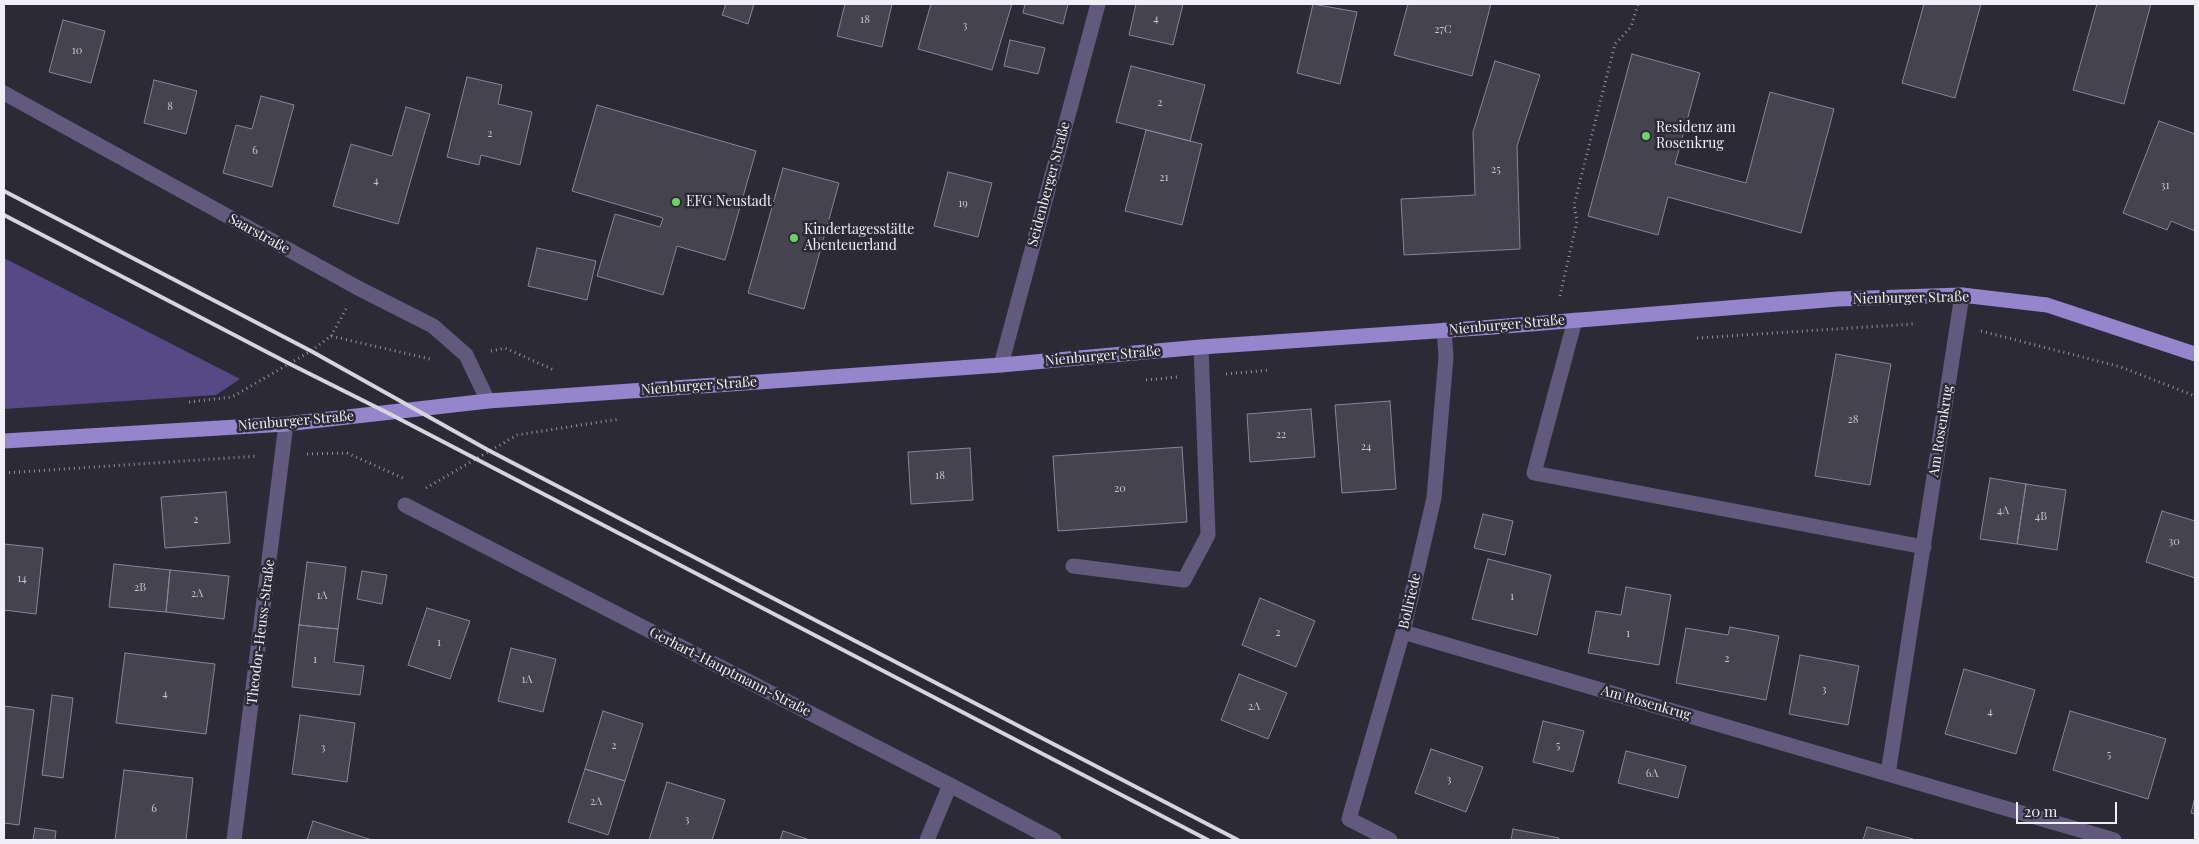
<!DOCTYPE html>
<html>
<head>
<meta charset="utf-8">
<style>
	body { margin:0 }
	#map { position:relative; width:2199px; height:844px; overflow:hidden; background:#2d2a37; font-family:"Playfair Display",serif }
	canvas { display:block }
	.frame { position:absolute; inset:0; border:5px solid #f0eff7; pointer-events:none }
	.scale { position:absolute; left:2016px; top:802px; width:101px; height:22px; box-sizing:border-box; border:2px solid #f0eff7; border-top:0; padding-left:6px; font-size:15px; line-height:18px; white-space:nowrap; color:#f0eff7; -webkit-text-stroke:4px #2d2a37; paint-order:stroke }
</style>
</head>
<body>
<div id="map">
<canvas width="2199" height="844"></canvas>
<div class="frame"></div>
<div class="scale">20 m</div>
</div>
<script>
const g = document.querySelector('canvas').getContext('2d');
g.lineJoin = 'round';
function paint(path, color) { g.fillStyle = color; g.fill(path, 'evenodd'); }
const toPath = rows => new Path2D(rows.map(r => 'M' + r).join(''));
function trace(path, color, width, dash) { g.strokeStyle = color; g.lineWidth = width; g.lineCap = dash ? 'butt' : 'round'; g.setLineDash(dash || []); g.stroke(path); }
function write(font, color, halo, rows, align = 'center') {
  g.font = font + ' "Playfair Display",serif'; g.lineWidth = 5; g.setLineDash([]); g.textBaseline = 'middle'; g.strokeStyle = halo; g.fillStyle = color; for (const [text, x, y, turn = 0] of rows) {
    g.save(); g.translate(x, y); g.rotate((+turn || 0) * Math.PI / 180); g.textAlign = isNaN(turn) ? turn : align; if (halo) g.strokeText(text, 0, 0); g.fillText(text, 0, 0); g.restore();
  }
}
paint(toPath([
	[4,258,240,379,216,395,4,409]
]), '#574985');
const building = toPath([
	[726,4,754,4,748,24,722,15,726,4],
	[845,4,892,4,882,47,837,36,845,4],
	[931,4,1012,4,992,70,918,49,931,4],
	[1025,4,1068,4,1063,24,1023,13,1025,4],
	[1136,4,1183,4,1173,45,1129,35,1136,4],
	[1313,4,1357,12,1340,84,1297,73,1313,4],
	[1408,4,1491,4,1472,76,1394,55,1408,4],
	[1924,4,1981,4,1955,98,1902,83,1924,4],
	[2097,4,2151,4,2124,104,2073,90,2097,4],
	[63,20,105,31,91,83,49,72,63,20],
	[1010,40,1045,48,1038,74,1004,66,1010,40],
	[1632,54,1700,73,1675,164,1746,183,1770,92,1834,109,1801,233,1668,197,1658,235,1588,216,1632,54],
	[1495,61,1540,75,1517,146,1520,249,1404,255,1401,199,1475,195,1473,132,1495,61],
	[1131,66,1205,85,1190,141,1116,122,1131,66],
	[467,77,502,85,498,104,532,112,520,165,481,155,479,165,447,157,467,77],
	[154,80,197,91,186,134,144,123,154,80],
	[261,96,294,105,272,187,223,173,236,125,252,129,261,96],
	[597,105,756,151,725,260,677,246,663,295,597,276,615,214,660,227,663,218,572,191,597,105],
	[406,107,430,114,398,224,333,206,351,144,392,156,406,107],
	[2159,121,2195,134,2195,231,2171,221,2167,230,2123,213,2159,121],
	[1146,130,1202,144,1182,225,1125,211,1146,130],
	[783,168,839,183,804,309,748,293,783,168],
	[948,172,992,183,978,237,934,226,948,172],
	[537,248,596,261,587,300,528,286,537,248],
	[1836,354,1891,364,1870,485,1815,476,1836,354],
	[1390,401,1396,489,1342,493,1335,405,1390,401],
	[1311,409,1315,457,1250,462,1247,414,1311,409],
	[1182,447,1187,522,1058,531,1053,456,1182,447],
	[970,448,973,500,911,504,908,452,970,448],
	[1990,478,2026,484,2017,544,1980,539,1990,478],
	[2026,484,2066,490,2057,550,2017,544,2026,484],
	[226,492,230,543,165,548,161,497,226,492],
	[2162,511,2195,521,2195,578,2146,562,2162,511],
	[1483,514,1513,521,1505,555,1474,548,1483,514],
	[4,544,43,548,36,614,4,610,4,544],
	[1488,559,1551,575,1537,635,1472,619,1488,559],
	[307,562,346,567,338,629,299,625,307,562],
	[114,564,170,570,166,612,109,607,114,564],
	[170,570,229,576,224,619,166,612,170,570],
	[362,571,387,575,382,604,357,599,362,571],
	[1626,587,1671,595,1659,665,1588,653,1596,611,1621,615,1626,587],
	[1260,598,1315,621,1296,667,1242,645,1260,598],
	[427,608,470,621,450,679,408,665,427,608],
	[299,625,338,629,334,662,364,666,360,695,292,687,299,625],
	[1730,627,1779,636,1766,700,1676,683,1686,628,1728,635,1730,627],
	[511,648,556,659,543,712,498,701,511,648],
	[125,653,215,664,206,734,116,723,125,653],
	[1800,655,1859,666,1848,725,1789,714,1800,655],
	[1964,669,2035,690,2016,754,1945,734,1964,669],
	[1239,674,1287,693,1268,739,1221,720,1239,674],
	[52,695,73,698,63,778,42,775,52,695],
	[4,706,34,710,19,825,4,823,4,706],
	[603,711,643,724,625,781,585,769,603,711],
	[2070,711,2166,739,2148,799,2053,770,2070,711],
	[300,715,355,723,347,782,292,774,300,715],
	[1543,721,1584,731,1573,772,1533,762,1543,721],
	[1431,749,1483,767,1466,812,1415,793,1431,749],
	[1626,751,1686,766,1678,798,1618,783,1626,751],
	[585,769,625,781,608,835,568,822,585,769],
	[124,770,193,778,186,840,115,840,124,770],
	[667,782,725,800,712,840,649,840,667,782],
	[2195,797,2195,814,2191,813,2195,797],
	[313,821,372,840,307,840,313,821],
	[1867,827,1913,839,1912,840,1863,840,1867,827],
	[35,828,56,831,55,840,33,840,35,828],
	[1513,829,1559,838,1558,840,1511,840,1513,829],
	[783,831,810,840,780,840,783,831]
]);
paint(building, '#454350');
trace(building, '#888695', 1);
trace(toPath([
	[1560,296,1577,221,1574,205,1615,44,1631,27,1638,4],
	[1981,331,2121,367,2195,396],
	[331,336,346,309],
	[1697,338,1913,324],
	[491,351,505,348,554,370],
	[1226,374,1270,370],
	[1146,380,1177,377],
	[189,402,232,397,311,351,331,336,430,359],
	[307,454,347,453,405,479],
	[4,473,258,456],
	[426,488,517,435,619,419]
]), '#94929c', 3, [1, 4]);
trace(toPath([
	[4,93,358,288,433,326,466,355,488,401],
	[1962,295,1888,774,2114,840],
	[1575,320,1534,473,1924,547],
	[1001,365,1098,4],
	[405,505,950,785,1054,840],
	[1073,566,1184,580,1208,535,1201,347],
	[1403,632,1888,774],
	[234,840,286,424],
	[927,840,950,785],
	[1390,840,1349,819,1403,632,1434,498,1446,357,1444,330]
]), '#615a7d', 15);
trace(toPath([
	[4,441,286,424,488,401,1001,365,1201,347,1494,327,1838,299,1962,295,2047,305,2195,354]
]), '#9485cd', 15);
trace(toPath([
	[4,191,311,351,488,450,1238,840],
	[4,215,288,363,386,412,1208,840]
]), '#d6d5de', 4);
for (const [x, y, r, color] of [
	[1646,136,5,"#69d464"],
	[676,202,5,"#69d464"],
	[794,238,5,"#69d464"]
]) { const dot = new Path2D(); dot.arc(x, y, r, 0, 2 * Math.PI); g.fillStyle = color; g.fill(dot); trace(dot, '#2d2a37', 2); }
write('11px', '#c5c4cd', null, [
	["4",1156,19],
	["18",865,20],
	["3",965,26],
	["27C",1443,30],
	["10",77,51],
	["2",1160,103],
	["8",170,107],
	["2",490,134],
	["6",255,151],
	["25",1496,170],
	["21",1164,178],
	["4",376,181],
	["31",2165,186],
	["19",963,204],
	["28",1853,420],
	["22",1281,435],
	["24",1366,447],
	["18",940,476],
	["20",1120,489],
	["4A",2003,511],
	["4B",2041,517],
	["2",196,520],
	["30",2174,542],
	["14",22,579],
	["2B",140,588],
	["2A",197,594],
	["1A",322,596],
	["1",1512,597],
	["2",1278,633],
	["1",1628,634],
	["1",439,643],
	["2",1727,659],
	["1",315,660],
	["1A",527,680],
	["3",1824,690],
	["4",165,694],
	["2A",1254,707],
	["4",1990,712],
	["2",614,746],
	["5",1558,746],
	["3",323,748],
	["5",2109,755],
	["6A",1652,774],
	["3",1449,780],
	["2A",596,802],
	["6",154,809],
	["3",687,820]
]);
write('14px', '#f0eff7', '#2d2a37', [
	["Residenz am",1656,128],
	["Rosenkrug",1656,144],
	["EFG Neustadt",686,202],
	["Kindertagesstätte",804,230],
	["Abenteuerland",804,246]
], 'left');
write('14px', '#f0eff7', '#2d2a37', [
	["Seidenberger Straße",1049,184,-75],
	["Saarstraße",259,234,29],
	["Nienburger Straße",1911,298,-1],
	["Nienburger Straße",1507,325,-5],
	["Nienburger Straße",1103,356,-5],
	["Nienburger Straße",699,386,-4],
	["Nienburger Straße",296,421,-5],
	["Am Rosenkrug",1941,431,-81],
	["Bollriede",1410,601,-77],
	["Theodor-Heuss-Straße",261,632,-83],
	["Gerhart-Hauptmann-Straße",730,672,27],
	["Am Rosenkrug",1646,703,16]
]);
</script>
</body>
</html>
